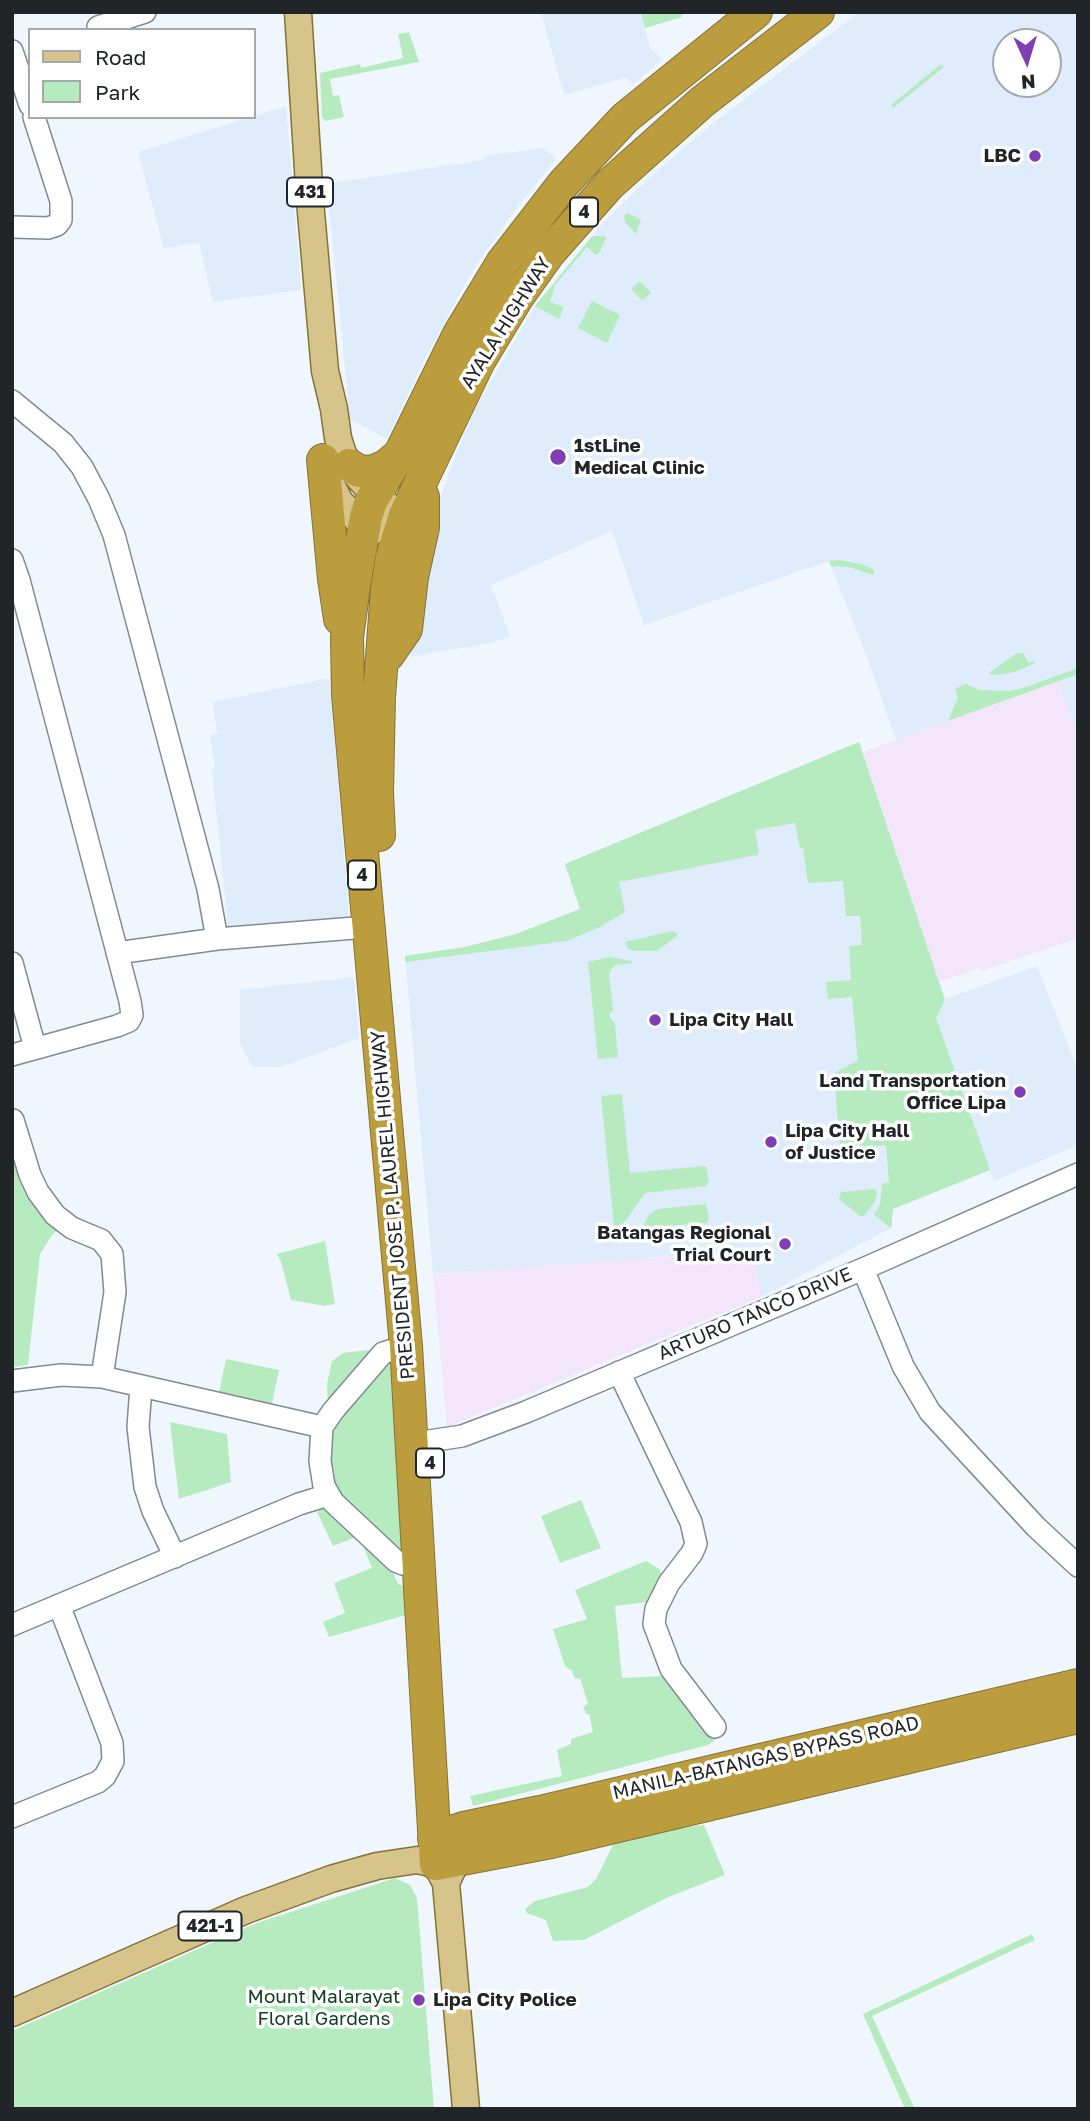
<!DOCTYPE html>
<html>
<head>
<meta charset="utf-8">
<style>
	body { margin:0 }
	#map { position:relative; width:1090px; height:2121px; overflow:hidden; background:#f0f6fe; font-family:"Golos Text",sans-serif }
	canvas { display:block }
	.frame { position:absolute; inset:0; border:14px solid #222528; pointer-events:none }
	.legend { position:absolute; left:28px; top:28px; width:228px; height:91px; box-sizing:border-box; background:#fff; border:2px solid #a7a8a9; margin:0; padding:9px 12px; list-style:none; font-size:21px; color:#222528 }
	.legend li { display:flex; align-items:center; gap:14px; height:35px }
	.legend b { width:35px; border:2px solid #a7a8a9 }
	.north { position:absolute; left:992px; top:28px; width:70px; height:70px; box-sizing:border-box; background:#fff; border:2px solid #a7a8a9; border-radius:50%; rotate:176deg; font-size:19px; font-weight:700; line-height:28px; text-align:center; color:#222528 }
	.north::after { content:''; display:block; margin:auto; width:24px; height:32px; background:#7f3eb3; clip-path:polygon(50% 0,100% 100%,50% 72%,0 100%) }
</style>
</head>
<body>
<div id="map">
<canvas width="1090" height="2121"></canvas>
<div class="frame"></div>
<ul class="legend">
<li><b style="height:9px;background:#d6c48b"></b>Road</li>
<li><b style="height:19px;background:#b6ebbf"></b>Park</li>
</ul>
<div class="north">N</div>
</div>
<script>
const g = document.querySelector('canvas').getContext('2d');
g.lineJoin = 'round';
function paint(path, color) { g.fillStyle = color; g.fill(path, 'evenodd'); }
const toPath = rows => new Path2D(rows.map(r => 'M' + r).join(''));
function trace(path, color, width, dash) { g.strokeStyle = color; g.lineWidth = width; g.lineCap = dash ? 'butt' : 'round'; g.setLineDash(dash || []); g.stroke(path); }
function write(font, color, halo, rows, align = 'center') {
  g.font = font + ' "Golos Text",sans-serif'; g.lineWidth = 7; g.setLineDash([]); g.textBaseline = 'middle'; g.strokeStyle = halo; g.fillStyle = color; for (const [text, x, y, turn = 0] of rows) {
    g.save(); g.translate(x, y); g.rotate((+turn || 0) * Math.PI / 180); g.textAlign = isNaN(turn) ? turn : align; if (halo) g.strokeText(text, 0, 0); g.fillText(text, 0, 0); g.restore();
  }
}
paint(toPath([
	[541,12,641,12,650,48,662,59,634,84,626,78,623,78,564,95],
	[859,12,1078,12,1078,737,1057,681,896,740,868,659,829,561,644,625,612,531,491,585,510,636,492,643,410,657,413,623,432,522,454,459,476,407,535,306,605,221,649,178,712,124],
	[1006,42,1048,42,1048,84,1006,84],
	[286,106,301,290,213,302,199,243,164,248,138,152],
	[544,148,556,159,520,203,472,271,422,364,387,439,350,419,327,184,483,160,483,156],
	[329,678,349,914,347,916,228,926,212,769,215,769,210,735,217,734,213,702],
	[859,742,945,999,1037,966,1078,1070,1078,1145,994,1181,990,1170,893,1209,891,1228,761,1297,752,1250,433,1274,405,956,465,947,516,934,580,909,565,864],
	[354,977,359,1038,281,1067,252,1067,240,1043,240,990]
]), '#deecfb');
paint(toPath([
	[1058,681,1078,737,1078,938,981,971,980,968,939,982,863,752],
	[753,1250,761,1297,447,1427,433,1274]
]), '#f3e6fa');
paint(toPath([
	[641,12,681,12,682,17,645,28],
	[409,32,419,62,330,79,333,96,339,95,344,117,325,121,322,117,320,73,360,64,361,68,403,58,398,34],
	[941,64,944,67,893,108,891,105],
	[628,213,641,220,636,234,625,222,624,216],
	[592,236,604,236,606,238,599,253,596,255,587,247,555,285,550,302,564,307,559,319,535,306],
	[640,281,651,293,642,300,631,289],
	[592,301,620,315,607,343,578,328],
	[840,560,864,565,874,570,874,573,873,575,849,567,831,566,829,561],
	[1017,653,1023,653,1029,663,1034,661,1035,663,1015,672,993,675,989,673],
	[1078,668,1078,674,948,721,958,697,955,689,961,686,966,684,980,690,1010,691,1026,687],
	[859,742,945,1000,936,1018,990,1170,893,1209,891,1228,874,1215,880,1204,882,1184,889,1182,886,1145,840,1148,834,1073,858,1060,857,1053,852,997,828,999,826,982,851,980,849,946,862,945,860,916,846,916,843,881,808,883,803,848,800,848,795,823,755,830,759,852,757,855,619,882,625,912,600,927,567,941,405,962,405,956,465,947,516,934,580,909,565,864],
	[672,931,677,933,677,936,657,951,635,951,628,949,625,942],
	[610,957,632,961,632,963,615,965,609,973,613,1010,609,1015,615,1024,618,1057,598,1059,588,962],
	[622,1094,630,1173,706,1166,709,1182,706,1186,645,1193,622,1226,617,1228,614,1226,601,1096],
	[12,1139,60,1228,52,1235,40,1254,28,1365,12,1367],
	[875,1189,877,1194,875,1201,864,1216,860,1216,839,1199,841,1192],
	[706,1204,709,1219,706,1223,642,1228,649,1215,658,1209],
	[325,1241,335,1304,324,1306,291,1300,281,1262,277,1254],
	[367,1350,373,1351,328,1403,327,1384,332,1361,343,1353],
	[389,1357,398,1455,403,1558,341,1496,336,1487,330,1463,330,1448,336,1423],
	[226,1359,279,1370,271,1408,218,1397],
	[170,1422,227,1434,231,1482,179,1499],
	[581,1500,601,1548,560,1563,541,1516],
	[324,1508,336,1512,390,1565,398,1584,404,1586,406,1615,329,1637,323,1622,345,1613,334,1583,372,1568,359,1536,333,1546,317,1512],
	[646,1561,659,1569,662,1575,648,1602,615,1606,622,1678,664,1676,717,1734,716,1739,708,1745,473,1806,470,1796,562,1776,557,1750,571,1744,571,1739,593,1732,589,1714,586,1714,583,1707,588,1704,580,1678,575,1679,572,1671,565,1666,553,1629,587,1619,575,1590],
	[704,1825,725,1875,666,1898,584,1940,553,1941,546,1920,527,1913,525,1909,535,1901,588,1887,596,1879,613,1845,672,1829],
	[395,1878,410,1885,417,1898,434,2109,12,2109,12,2031,257,1923],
	[1032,1934,1035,1940,872,2016,915,2109,905,2109,863,2014]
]), '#b6ebbf');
const minor = toPath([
	[98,27,145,12],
	[12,51,30,105],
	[12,227,48,228,57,225,61,220,61,201,34,117],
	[12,401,63,443,82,467,99,499,114,535,208,889,217,939],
	[12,560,19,580,130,1001,132,1015,129,1021,117,1026,12,1055],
	[117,953,217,939,367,927],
	[12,963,35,1048],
	[13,1120,30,1175,38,1192,55,1215,72,1228,101,1240,112,1254,115,1292,102,1377],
	[863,1269,903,1366,930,1412,1036,1527,1078,1566],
	[406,1346,383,1353,333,1411,322,1427,320,1461,324,1486,333,1502,396,1561,403,1564,420,1565],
	[619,1372,691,1522,696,1544,692,1553,669,1583,656,1609,654,1624,671,1669,715,1727],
	[12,1381,61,1375,102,1377,322,1427],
	[141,1387,138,1427,145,1487,153,1511,175,1557],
	[429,1441,462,1436,526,1412,863,1269,1078,1174],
	[12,1625,299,1504,328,1495],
	[12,1817,98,1782,105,1776,113,1761,112,1743,59,1605]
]);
const major = toPath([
	[298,12,310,201,325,371,334,409,338,438,343,454,353,471,370,490,396,513,401,527],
	[326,474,340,502,358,520,376,529,399,532],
	[453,1868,446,1883,466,2109],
	[12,2013,246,1910,331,1879,377,1866,417,1860,436,1864,446,1883]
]);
const highway = toPath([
	[756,12,625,118,564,183,502,263,459,334,400,454,371,501,366,517,354,586,347,637,348,695,406,1346,436,1864,551,1842,1078,1717],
	[323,460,334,579,340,619],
	[349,465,359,471,372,472,386,466,399,455],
	[388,655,406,629,412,577,423,527,423,497],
	[379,835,377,792,379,697,387,589,392,557,405,515,479,361,517,298,549,253,610,184,702,102,818,12],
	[434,1838,464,1828,540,1812,1078,1685]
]);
trace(minor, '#828a92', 24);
trace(major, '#857336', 29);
trace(highway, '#857336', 34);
trace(minor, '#fff', 21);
trace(major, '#d6c48b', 26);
trace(highway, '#bb9d3e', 32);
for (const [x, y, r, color] of [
	[1035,156,7,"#7f3eb3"],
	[558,457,9,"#7f3eb3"],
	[655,1020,7,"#7f3eb3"],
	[1020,1092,7,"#7f3eb3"],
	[771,1142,7,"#7f3eb3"],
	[785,1244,7,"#7f3eb3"],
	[419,2000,7,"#7f3eb3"]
]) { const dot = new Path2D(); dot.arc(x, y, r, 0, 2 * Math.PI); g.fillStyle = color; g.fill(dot); trace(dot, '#fff', 2.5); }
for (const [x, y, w] of [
	[310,192,46],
	[584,212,28],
	[362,875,28],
	[430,1463,28],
	[210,1926,63]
]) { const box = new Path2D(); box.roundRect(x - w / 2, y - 14.5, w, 29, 5); g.fillStyle = '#fff'; g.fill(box); trace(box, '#222528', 2); }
write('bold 18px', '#222528', null, [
	["431",310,192],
	["4",584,212],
	["4",362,875],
	["4",430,1463],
	["421-1",210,1926]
]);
write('bold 19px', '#222528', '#fff', [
	["LBC",1021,156,"right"],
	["1stLine",574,446],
	["Medical Clinic",574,468],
	["Lipa City Hall",669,1020],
	["Land Transportation",1006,1081,"right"],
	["Office Lipa",1006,1103,"right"],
	["Lipa City Hall",785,1131],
	["of Justice",785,1153],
	["Batangas Regional",771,1233,"right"],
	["Trial Court",771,1255,"right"],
	["Lipa City Police",433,2000]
], 'left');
write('19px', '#222528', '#fff', [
	["AYALA HIGHWAY",506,323,-58],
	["PRESIDENT JOSE P. LAUREL HIGHWAY",393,1205,-95],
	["ARTURO TANCO DRIVE",755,1314,-23],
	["MANILA-BATANGAS BYPASS ROAD",766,1758,-13]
]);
write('19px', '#113e1e', '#fff', [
	["Mount Malarayat",324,1997],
	["Floral Gardens",324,2019]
]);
</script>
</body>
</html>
